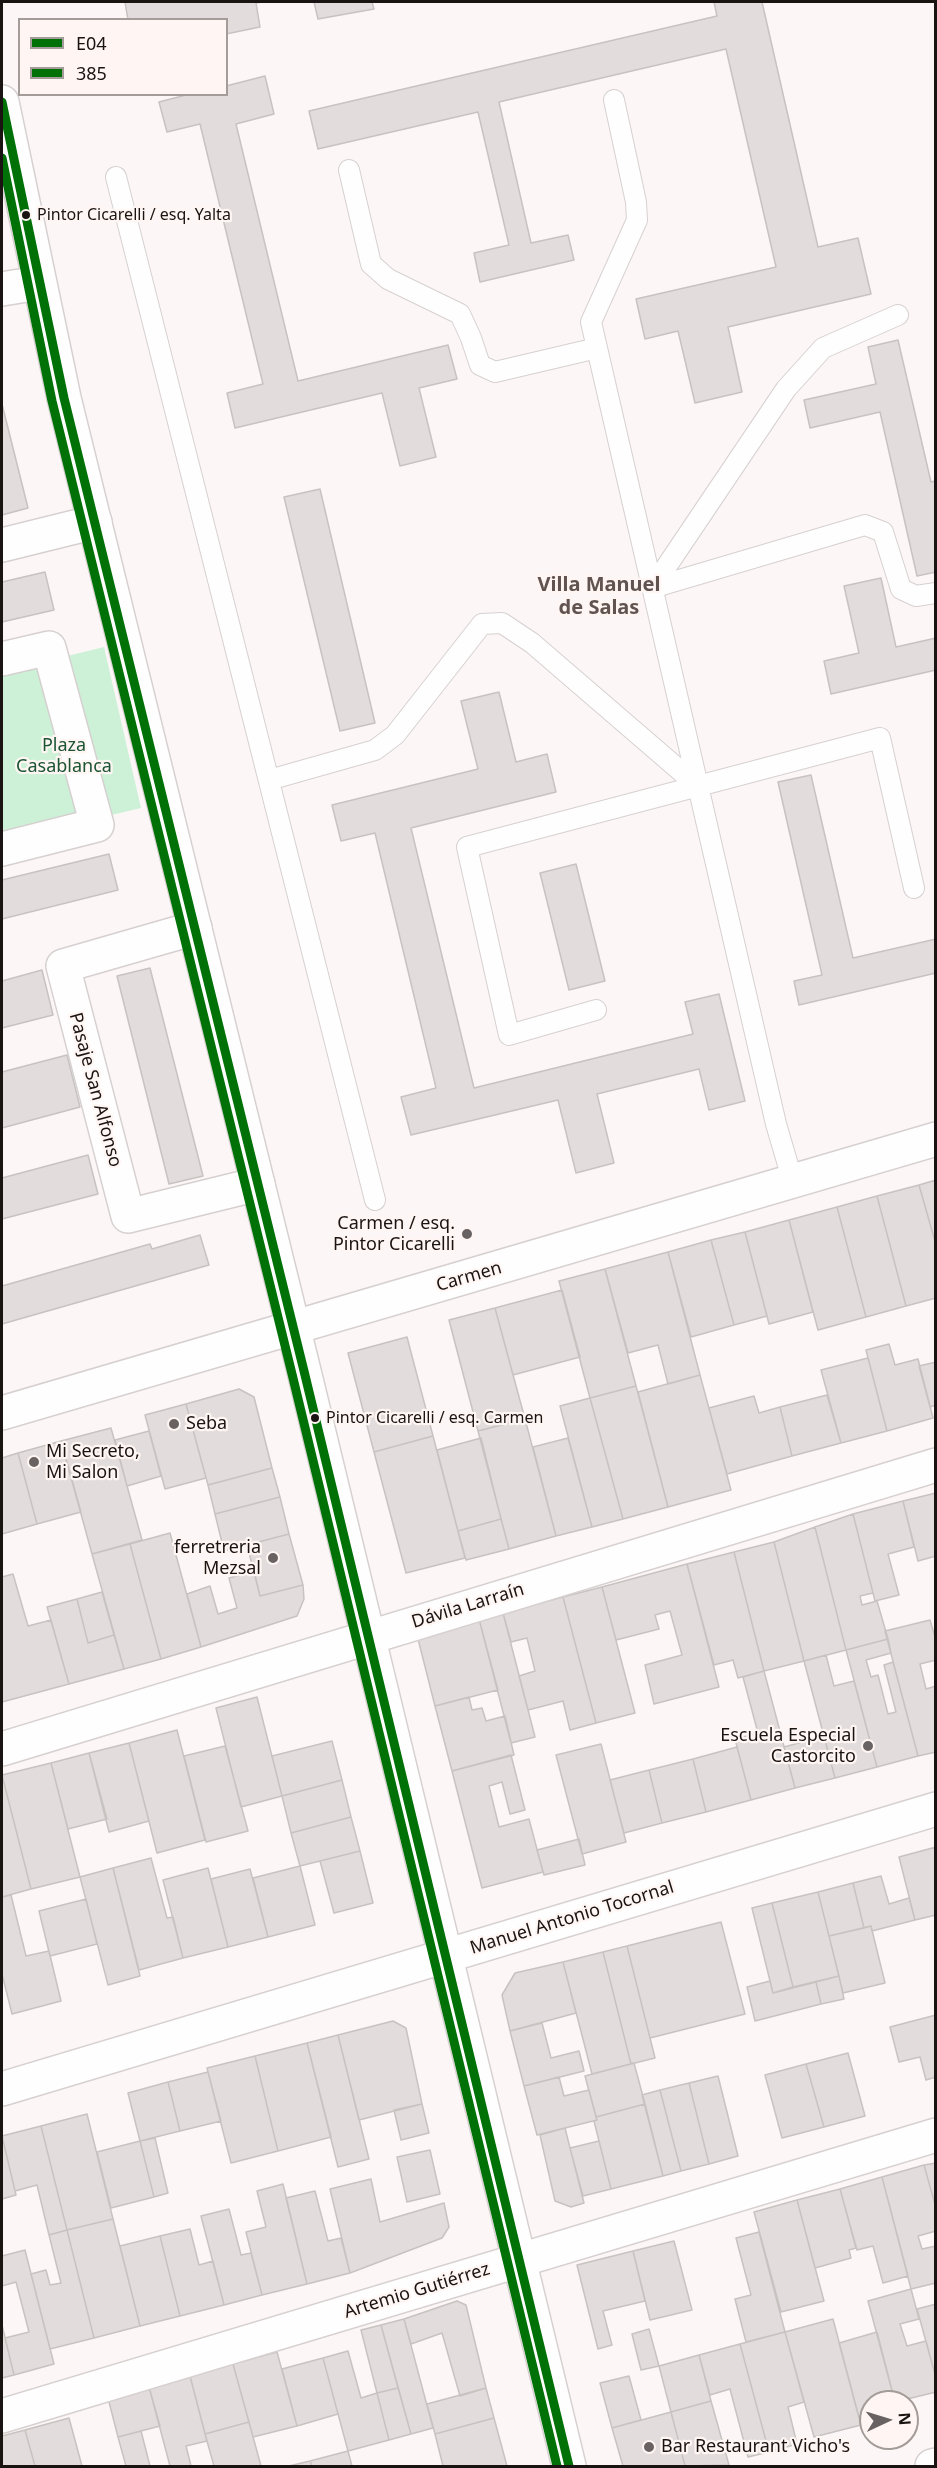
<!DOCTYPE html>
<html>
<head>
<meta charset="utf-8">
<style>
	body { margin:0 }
	#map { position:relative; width:937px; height:2468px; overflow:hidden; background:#fcf7f6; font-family:"Noto Sans",sans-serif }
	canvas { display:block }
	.frame { position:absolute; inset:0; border:3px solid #191412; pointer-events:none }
	.legend { position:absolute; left:18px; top:18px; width:210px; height:78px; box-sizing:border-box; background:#fff6f3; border:2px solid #a39c99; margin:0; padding:8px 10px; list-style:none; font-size:18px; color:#191412 }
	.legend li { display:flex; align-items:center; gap:12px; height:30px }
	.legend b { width:30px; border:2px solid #a39c99 }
	.north { position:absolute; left:859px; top:2390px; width:60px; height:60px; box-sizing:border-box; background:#fff6f3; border:2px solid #a39c99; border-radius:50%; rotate:86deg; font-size:16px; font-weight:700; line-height:24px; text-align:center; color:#191412 }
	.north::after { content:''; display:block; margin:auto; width:21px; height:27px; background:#686362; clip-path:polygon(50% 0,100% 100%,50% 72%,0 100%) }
</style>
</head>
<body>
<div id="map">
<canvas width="937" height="2468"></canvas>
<div class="frame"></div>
<ul class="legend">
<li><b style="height:8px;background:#007106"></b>E04</li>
<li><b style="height:8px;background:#007106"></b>385</li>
</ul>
<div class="north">N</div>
</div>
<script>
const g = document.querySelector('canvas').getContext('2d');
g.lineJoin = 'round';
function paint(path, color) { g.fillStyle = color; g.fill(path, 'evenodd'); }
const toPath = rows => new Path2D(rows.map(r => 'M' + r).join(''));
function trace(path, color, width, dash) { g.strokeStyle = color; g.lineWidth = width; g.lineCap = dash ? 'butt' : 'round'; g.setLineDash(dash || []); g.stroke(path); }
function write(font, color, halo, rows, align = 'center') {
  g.font = font + ' "Noto Sans",sans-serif'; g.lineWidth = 4.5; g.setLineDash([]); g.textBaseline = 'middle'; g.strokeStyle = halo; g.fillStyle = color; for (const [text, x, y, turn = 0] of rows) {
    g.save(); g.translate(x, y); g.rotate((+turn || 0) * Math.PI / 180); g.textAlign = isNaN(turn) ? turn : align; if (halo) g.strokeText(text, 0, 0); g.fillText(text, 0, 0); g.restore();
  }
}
paint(toPath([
	[104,647,141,808,2,841,2,672]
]), '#ccf1d7');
const building = toPath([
	[125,2,262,2,256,3,260,27,226,34,226,20,128,20,125,2],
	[314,2,372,2,374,9,318,19,314,2],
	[714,2,762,2,818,247,858,238,871,294,728,327,742,392,695,403,678,331,645,339,636,299,776,267,726,49,499,102,531,243,568,235,574,260,480,282,474,253,509,245,478,112,318,149,309,111,717,16,714,2],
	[265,76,274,114,236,124,298,381,448,345,457,379,419,388,436,457,400,466,382,393,235,428,227,393,263,384,200,124,167,132,159,102,190,94,226,94,226,86,265,76],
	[898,340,931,482,936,481,936,572,917,576,880,412,810,428,804,400,876,384,868,347,898,340],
	[2,404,28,508,2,515,2,404],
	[320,489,375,723,340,731,284,497,320,489],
	[45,572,54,610,2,622,2,582,45,572],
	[881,578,896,647,936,638,936,670,831,694,824,661,859,653,844,586,881,578],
	[499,692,516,762,547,754,556,792,411,828,474,1088,693,1034,685,1002,719,994,745,1101,709,1110,699,1069,597,1094,614,1163,576,1173,558,1100,411,1135,401,1097,436,1088,375,833,341,841,332,805,478,769,461,701,499,692],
	[811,775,853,958,936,939,936,973,799,1005,794,981,822,975,778,782,811,775],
	[109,854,118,890,2,919,2,880,109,854],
	[576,864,605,981,569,990,540,873,576,864],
	[150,968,203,1176,169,1184,117,976,150,968],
	[42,970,53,1015,2,1028,2,981,42,970],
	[67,1055,80,1107,2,1128,2,1072,67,1055],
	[88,1155,98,1194,2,1219,2,1178,88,1155],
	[936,1180,936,1245,919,1185,936,1180],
	[919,1185,936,1245,936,1298,906,1306,877,1196,919,1185],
	[877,1196,906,1306,866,1317,837,1207,877,1196],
	[837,1207,866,1317,818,1330,789,1220,837,1207],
	[789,1220,813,1312,769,1324,745,1232,789,1220],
	[745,1232,767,1316,734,1325,711,1240,745,1232],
	[200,1235,209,1265,2,1324,2,1286,150,1244,152,1249,200,1235],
	[711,1240,734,1325,691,1337,668,1252,711,1240],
	[668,1252,700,1375,668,1384,658,1345,628,1353,605,1269,668,1252],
	[605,1269,636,1386,590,1398,559,1281,605,1269],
	[562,1290,580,1357,513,1375,495,1308,562,1290],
	[495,1308,525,1419,478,1431,449,1320,495,1308],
	[407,1337,433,1436,374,1452,348,1353,407,1337],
	[889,1344,895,1365,918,1359,933,1418,887,1431,866,1350,889,1344],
	[868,1358,887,1431,841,1443,821,1370,868,1358],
	[936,1362,936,1405,930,1407,919,1366,936,1362],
	[700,1375,731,1490,668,1507,638,1392,700,1375],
	[636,1386,668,1507,623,1519,590,1398,636,1386],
	[239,1389,254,1397,272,1468,208,1485,186,1404,239,1389],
	[827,1395,841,1443,792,1456,780,1407,827,1395],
	[754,1396,759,1413,780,1407,792,1456,727,1474,709,1408,754,1396],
	[590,1398,623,1519,592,1527,560,1406,590,1398],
	[186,1404,206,1478,165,1489,145,1415,186,1404],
	[525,1419,556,1536,509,1549,478,1431,525,1419],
	[111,1428,142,1540,92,1554,61,1441,111,1428],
	[149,1431,161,1476,127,1486,115,1440,149,1431],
	[433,1436,465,1558,406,1573,374,1452,433,1436],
	[481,1438,501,1519,458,1531,437,1450,481,1438],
	[568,1438,592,1527,556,1536,533,1447,568,1438],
	[61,1441,81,1512,37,1524,18,1453,61,1441],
	[18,1453,37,1524,2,1534,2,1458,18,1453],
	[272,1468,280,1497,215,1514,208,1485,272,1468],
	[936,1493,936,1556,918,1561,903,1501,936,1493],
	[280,1497,289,1534,224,1551,215,1514,280,1497],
	[903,1501,914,1547,888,1554,899,1595,875,1601,853,1514,903,1501],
	[853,1514,873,1593,860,1596,862,1605,877,1601,888,1639,846,1650,815,1527,853,1514],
	[501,1519,509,1549,466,1560,458,1531,501,1519],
	[815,1527,846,1650,804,1661,774,1542,815,1527],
	[170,1533,201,1647,161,1659,130,1544,170,1533],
	[289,1534,303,1585,260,1596,247,1545,289,1534],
	[774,1542,804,1661,764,1671,734,1552,774,1542],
	[130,1544,161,1659,124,1669,92,1554,130,1544],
	[734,1552,764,1671,738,1678,733,1660,714,1665,687,1564,734,1552],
	[687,1564,719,1687,654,1704,645,1665,682,1655,670,1611,655,1615,659,1629,616,1640,602,1587,687,1564],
	[254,1571,260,1596,303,1585,304,1599,297,1616,201,1647,187,1594,210,1586,218,1614,237,1608,229,1578,254,1571],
	[13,1574,28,1626,51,1620,69,1684,2,1702,2,1577,13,1574],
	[602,1587,635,1713,596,1723,563,1597,602,1587],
	[102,1592,114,1635,88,1643,77,1599,102,1592],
	[563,1597,596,1723,570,1730,563,1701,528,1710,519,1676,535,1671,527,1638,511,1642,503,1613,563,1597],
	[77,1599,88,1643,114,1635,124,1669,69,1684,47,1607,77,1599],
	[503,1613,535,1737,511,1743,479,1619,503,1613],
	[479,1619,498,1690,435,1706,417,1635,479,1619],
	[930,1620,936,1640,936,1660,920,1664,926,1689,936,1686,936,1752,918,1756,885,1631,930,1620],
	[888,1639,891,1653,866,1660,871,1677,878,1675,888,1714,896,1712,884,1665,893,1662,918,1756,877,1767,846,1650,888,1639],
	[826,1655,834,1686,854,1681,877,1767,835,1778,804,1661,826,1655],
	[764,1671,795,1788,751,1800,735,1739,758,1733,743,1677,764,1671],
	[257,1697,282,1796,241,1807,216,1708,257,1697],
	[469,1697,472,1710,482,1708,486,1721,505,1716,514,1755,452,1771,435,1706,469,1697],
	[177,1730,205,1840,157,1853,129,1743,177,1730],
	[824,1736,835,1778,795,1788,784,1747,824,1736],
	[332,1741,342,1780,282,1796,272,1756,332,1741],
	[129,1743,149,1821,109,1832,89,1753,129,1743],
	[601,1744,626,1842,582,1854,556,1755,601,1744],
	[225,1746,248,1831,206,1842,184,1756,225,1746],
	[737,1747,751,1800,706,1812,693,1759,737,1747],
	[89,1753,107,1819,68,1829,51,1763,89,1753],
	[511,1755,525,1810,510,1814,502,1782,489,1786,499,1827,529,1819,543,1872,482,1888,452,1771,511,1755],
	[693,1759,706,1812,662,1823,649,1770,693,1759],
	[51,1763,80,1877,31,1889,2,1775,51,1763],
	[649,1770,662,1823,624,1833,610,1780,649,1770],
	[2,1775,31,1889,2,1897,2,1775],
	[342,1780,351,1817,291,1833,282,1796,342,1780],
	[351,1817,360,1851,300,1866,291,1833,351,1817],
	[579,1839,585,1865,544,1875,537,1850,579,1839],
	[936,1847,936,1915,915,1920,899,1857,936,1847],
	[360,1851,373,1903,334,1913,320,1861,360,1851],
	[151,1858,167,1918,173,1917,183,1958,139,1970,113,1868,151,1858],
	[300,1866,315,1925,268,1937,253,1878,300,1866],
	[113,1868,140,1976,108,1985,80,1877,113,1868],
	[208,1868,228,1947,183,1958,163,1880,208,1868],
	[250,1869,268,1937,228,1947,211,1879,250,1869],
	[881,1876,889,1904,909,1898,915,1920,872,1931,871,1926,864,1928,853,1883,881,1876],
	[853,1883,864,1928,829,1936,818,1892,853,1883],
	[818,1892,839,1976,793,1987,772,1903,818,1892],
	[11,1895,26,1956,49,1951,61,2001,12,2014,2,1974,2,1897,11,1895],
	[86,1899,97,1944,50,1956,39,1911,86,1899],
	[772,1903,793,1987,773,1993,752,1908,772,1903],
	[721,1922,745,2014,650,2038,627,1946,721,1922],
	[871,1926,885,1983,843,1993,829,1936,871,1926],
	[627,1946,655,2058,631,2064,603,1952,627,1946],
	[603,1952,631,2064,592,2074,563,1962,603,1952],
	[563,1962,576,2013,510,2031,502,1995,515,1973,563,1962],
	[839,1976,844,1999,821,2004,816,1982,839,1976],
	[770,1981,773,1993,816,1982,821,2004,755,2021,747,1987,770,1981],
	[936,2015,936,2077,926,2080,920,2057,899,2062,890,2027,936,2015],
	[393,2021,406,2028,422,2104,359,2120,338,2035,393,2021],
	[542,2023,551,2058,579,2051,584,2071,524,2086,510,2031,542,2023],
	[338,2035,369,2159,338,2167,307,2043,338,2035],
	[307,2043,331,2137,278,2151,255,2056,307,2043],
	[848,2053,865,2116,824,2127,806,2064,848,2053],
	[255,2056,278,2151,231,2163,207,2068,255,2056],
	[634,2063,645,2104,596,2117,585,2076,634,2063],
	[806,2064,824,2127,782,2138,765,2075,806,2064],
	[208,2072,221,2121,180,2131,168,2082,208,2072],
	[718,2076,738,2156,709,2164,689,2083,718,2076],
	[559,2077,564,2096,589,2090,597,2120,537,2135,524,2086,559,2077],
	[168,2082,180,2131,140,2141,128,2093,168,2082],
	[689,2083,709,2164,681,2171,660,2090,689,2083],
	[660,2090,681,2171,663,2176,642,2095,660,2090],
	[422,2104,429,2133,401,2140,394,2110,422,2104],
	[645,2104,663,2176,611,2189,594,2121,597,2120,596,2117,645,2104],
	[87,2114,113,2219,67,2230,41,2126,87,2114],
	[41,2126,67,2230,49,2235,37,2185,15,2191,2,2136,41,2126],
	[565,2128,584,2203,571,2207,555,2201,540,2135,565,2128],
	[2,2136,16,2195,2,2199,2,2136],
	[155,2138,168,2193,154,2197,140,2141,155,2138],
	[140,2141,154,2197,111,2208,97,2152,140,2141],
	[599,2141,611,2189,583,2196,570,2148,599,2141],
	[430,2150,440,2194,407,2202,397,2157,430,2150],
	[936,2163,936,2208,924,2165,936,2163],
	[924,2165,936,2208,936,2231,918,2236,922,2249,936,2246,936,2283,911,2289,882,2177,924,2165],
	[882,2177,908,2276,883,2283,873,2246,857,2250,840,2189,882,2177],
	[371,2179,380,2222,444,2203,449,2227,442,2238,350,2273,330,2189,371,2179],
	[283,2184,307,2284,262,2295,246,2232,266,2227,257,2191,283,2184],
	[840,2189,856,2248,849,2250,851,2258,815,2268,797,2200,840,2189],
	[315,2191,328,2241,341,2238,350,2273,307,2284,286,2198,315,2191],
	[797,2200,824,2301,781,2312,754,2212,797,2200],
	[229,2209,241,2255,251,2253,262,2295,224,2305,201,2216,229,2209],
	[113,2219,140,2326,94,2338,67,2230,113,2219],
	[190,2229,199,2265,213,2261,224,2305,180,2316,160,2236,190,2229],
	[67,2230,94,2338,50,2349,31,2274,46,2270,50,2285,61,2283,49,2235,67,2230],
	[759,2232,785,2332,746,2342,735,2299,751,2295,736,2238,759,2232],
	[160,2236,180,2316,140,2326,120,2246,160,2236],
	[674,2241,692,2310,650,2320,633,2251,674,2241],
	[25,2250,54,2364,14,2375,5,2338,29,2332,16,2282,2,2286,2,2256,25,2250],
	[633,2251,645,2301,603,2311,612,2345,598,2349,577,2265,633,2251],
	[911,2289,919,2319,900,2324,907,2346,926,2341,936,2378,936,2392,895,2402,868,2301,911,2289],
	[457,2301,466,2305,486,2388,460,2396,442,2333,411,2344,404,2319,457,2301],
	[936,2304,936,2378,917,2309,936,2304],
	[404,2319,433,2428,411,2434,381,2325,404,2319],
	[833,2319,861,2425,814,2437,785,2332,833,2319],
	[2,2325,14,2375,2,2378,2,2325],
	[381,2325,398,2388,377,2393,361,2330,381,2325],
	[649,2329,659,2366,641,2370,632,2334,649,2329],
	[785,2332,804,2402,788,2407,797,2444,769,2452,740,2344,785,2332],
	[877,2332,895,2402,871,2402,871,2415,859,2418,839,2343,877,2332],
	[740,2344,769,2452,748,2457,730,2389,710,2395,699,2355,740,2344],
	[348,2351,361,2398,377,2393,389,2440,348,2451,323,2358,348,2351],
	[277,2352,297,2426,253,2437,233,2364,277,2352],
	[699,2355,711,2401,671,2412,659,2366,699,2355],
	[323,2358,338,2414,297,2426,282,2369,323,2358],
	[233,2364,249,2422,205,2434,190,2376,233,2364],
	[190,2376,207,2441,186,2446,191,2466,170,2466,149,2387,190,2376],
	[629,2376,641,2420,612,2428,600,2383,629,2376],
	[149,2387,160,2426,118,2437,108,2398,149,2387],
	[398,2388,411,2434,389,2440,377,2393,398,2388],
	[486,2388,494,2418,435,2434,427,2404,486,2388],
	[711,2401,729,2465,685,2466,671,2412,711,2401],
	[671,2412,685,2466,623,2466,612,2428,671,2412],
	[69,2418,82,2466,35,2466,25,2430,69,2418],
	[494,2418,507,2466,443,2466,435,2434,494,2418],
	[249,2422,261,2466,214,2466,205,2434,249,2422],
	[25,2430,35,2466,2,2466,2,2436,25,2430],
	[141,2431,150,2466,126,2466,118,2437,141,2431],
	[348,2451,352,2466,312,2466,310,2461,348,2451],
	[310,2461,312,2466,289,2466,310,2461]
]);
paint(building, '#e2dddc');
trace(building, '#c7c3c1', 1.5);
const service = toPath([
	[614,100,636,202,637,220,591,322,776,1124,793,1182],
	[349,170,371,264,388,279,460,314,471,338,480,365,495,372,597,348],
	[116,177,375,1200],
	[652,588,786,389,823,348,898,315],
	[652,588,865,525,883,532,901,589,916,596,936,593],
	[269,780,375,750,395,735,482,624,502,623,532,643,698,786],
	[596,1010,509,1035,467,847,880,738,914,888]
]);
const minor = toPath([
	[2,289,39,283],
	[2,545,95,522],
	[2,659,49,648,97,825,2,849],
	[195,928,63,966,128,1216,258,1184],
	[2,1749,936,1465],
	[2,2089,936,1809],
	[2,2416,936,2135]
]);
const tertiary = toPath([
	[2,102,64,398,304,1371,569,2466]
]);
const secondary = toPath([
	[2,1413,936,1139],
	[932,2466,936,2465]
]);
trace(service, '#d6d1d0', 22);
trace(minor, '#d6d1d0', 36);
trace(tertiary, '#d6d1d0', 36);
trace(secondary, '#d6d1d0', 36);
trace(service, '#fffefe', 20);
trace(minor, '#fffefe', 33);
trace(tertiary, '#fffefe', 33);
trace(secondary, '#fffefe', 33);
trace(toPath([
	[2,102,64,398,304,1371,569,2466]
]), '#007106', 9);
trace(toPath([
	[2,158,52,401,292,1374,557,2466]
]), '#007106', 9);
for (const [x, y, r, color] of [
	[26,215,5,"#191412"],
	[467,1234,6,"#686362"],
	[315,1418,5,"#191412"],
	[174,1424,6,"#686362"],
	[34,1462,6,"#686362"],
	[273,1558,6,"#686362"],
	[868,1746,6,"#686362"],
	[649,2447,6,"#686362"]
]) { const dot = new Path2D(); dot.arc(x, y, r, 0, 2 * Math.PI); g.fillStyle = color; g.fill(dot); trace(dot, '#fff6f3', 2); }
write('16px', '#191412', '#fff6f3', [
	["Pintor Cicarelli / esq. Yalta",37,215],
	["Pintor Cicarelli / esq. Carmen",326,1418]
], 'left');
write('18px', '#195433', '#fff6f3', [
	["Plaza",64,746],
	["Casablanca",64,767]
]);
write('18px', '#191412', '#fff6f3', [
	["Pasaje San Alfonso",95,1090,75],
	["Carmen",469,1277,-16],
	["Dávila Larraín",468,1606,-17],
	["Manuel Antonio Tocornal",572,1918,-17],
	["Artemio Gutiérrez",417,2291,-17]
]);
write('18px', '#191412', '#fff6f3', [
	["Carmen / esq.",455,1224],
	["Pintor Cicarelli",455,1245],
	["Seba",186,1424,"left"],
	["Mi Secreto,",46,1452,"left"],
	["Mi Salon",46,1473,"left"],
	["ferretreria",261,1548],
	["Mezsal",261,1569],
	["Escuela Especial",856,1736],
	["Castorcito",856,1757],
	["Bar Restaurant Vicho's",661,2447,"left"]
], 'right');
write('bold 20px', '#615450', '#fff6f3', [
	["Villa Manuel",599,585],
	["de Salas",599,608]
]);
</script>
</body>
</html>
